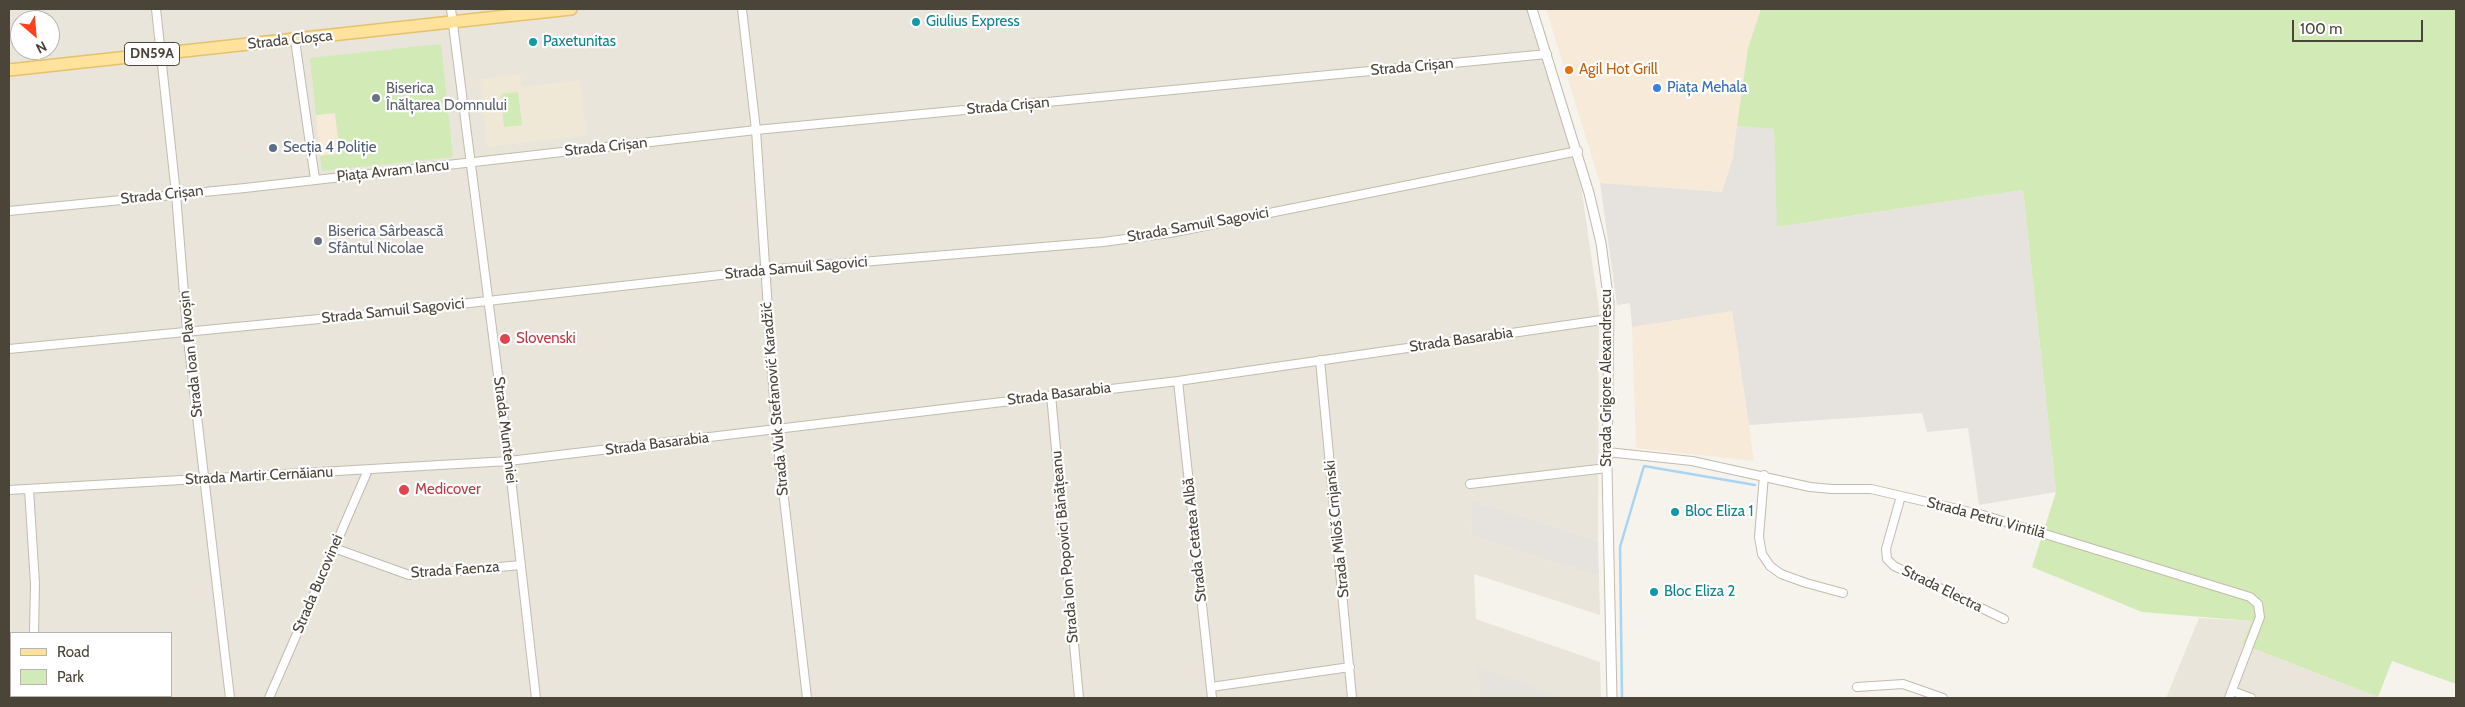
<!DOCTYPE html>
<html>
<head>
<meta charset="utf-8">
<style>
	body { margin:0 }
	#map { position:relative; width:2465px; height:707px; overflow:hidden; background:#f6f3ec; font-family:Cabin,sans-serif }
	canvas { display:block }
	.frame { position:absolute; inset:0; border:10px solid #4b4439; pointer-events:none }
	.legend { position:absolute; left:10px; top:632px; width:162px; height:65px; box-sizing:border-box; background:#fff; border:1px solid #b7b4b0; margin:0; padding:6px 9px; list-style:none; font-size:15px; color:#4b4439 }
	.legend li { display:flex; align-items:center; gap:10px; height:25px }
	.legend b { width:25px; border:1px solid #b7b4b0 }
	.north { position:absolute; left:10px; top:10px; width:50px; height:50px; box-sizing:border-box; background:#fff; border:1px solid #b7b4b0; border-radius:50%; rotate:153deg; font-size:14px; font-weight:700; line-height:20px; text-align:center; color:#4b4439 }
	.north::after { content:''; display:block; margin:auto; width:18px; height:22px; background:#fc3f1d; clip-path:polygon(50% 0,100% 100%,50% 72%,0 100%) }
	.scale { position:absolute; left:2292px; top:20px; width:131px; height:22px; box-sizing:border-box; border:2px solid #4b4439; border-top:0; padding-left:6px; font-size:15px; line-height:18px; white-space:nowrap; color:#4b4439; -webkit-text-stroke:4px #fff; paint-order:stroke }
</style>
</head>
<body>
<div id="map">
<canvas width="2465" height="707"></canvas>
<div class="frame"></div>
<ul class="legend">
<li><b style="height:6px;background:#ffe39c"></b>Road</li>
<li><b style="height:14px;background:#d2eab5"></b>Park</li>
</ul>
<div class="north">N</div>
<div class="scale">100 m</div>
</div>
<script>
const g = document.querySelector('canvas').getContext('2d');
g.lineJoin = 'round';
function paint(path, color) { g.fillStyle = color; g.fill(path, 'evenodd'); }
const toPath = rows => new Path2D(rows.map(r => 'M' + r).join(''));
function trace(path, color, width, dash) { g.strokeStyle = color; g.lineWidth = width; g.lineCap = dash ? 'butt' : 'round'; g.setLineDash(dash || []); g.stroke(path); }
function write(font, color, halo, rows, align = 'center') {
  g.font = font + ' Cabin,sans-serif'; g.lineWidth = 4.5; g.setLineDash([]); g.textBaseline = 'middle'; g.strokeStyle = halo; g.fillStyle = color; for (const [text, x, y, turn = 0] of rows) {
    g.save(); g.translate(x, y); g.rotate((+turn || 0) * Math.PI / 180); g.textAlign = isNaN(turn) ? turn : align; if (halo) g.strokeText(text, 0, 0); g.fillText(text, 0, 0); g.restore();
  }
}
paint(toPath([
	[9,9,1528,9,1581,186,1599,309,1598,541,1470,500,1472,536,1599,576,1600,615,1474,574,1476,619,1600,662,1601,698,1565,698,1479,668,1480,698,9,698],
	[20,20,50,20,50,50,20,50],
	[11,633,171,633,171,696,11,696],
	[2199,618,2252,621,2242,644,2378,697,2166,698]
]), '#eae5da');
paint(toPath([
	[1546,9,1761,9,1748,48,1733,158,1723,192,1600,183],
	[335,113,340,154,320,156,316,115],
	[1732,310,1754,461,1636,448,1632,327]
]), '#f7ead8');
paint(toPath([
	[1737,126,1774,129,1778,227,2023,190,2056,492,1979,505,1968,428,1927,432,1922,413,1749,425,1732,311,1632,327,1630,303,1617,305,1600,183,1722,192,1733,158],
	[1470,500,1598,541,1599,576,1472,536],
	[1478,667,1565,698,1480,698]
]), '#e6e2dd');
paint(toPath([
	[520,74,522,87,580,80,586,135,488,147,480,79]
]), '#efe8d6');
paint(toPath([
	[1761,9,2456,9,2456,684,2392,661,2378,697,2242,644,2252,621,2142,612,2032,567,2056,492,2023,190,1777,227,1774,129,1737,126,1748,48],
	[441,44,453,157,322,171,320,156,340,153,335,113,316,115,310,58],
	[518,92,522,125,504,127,501,94]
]), '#d2eab5');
trace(toPath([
	[1622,698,1620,547,1644,466,1755,485]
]), '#a9d4f2', 2.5);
const minor = toPath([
	[156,9,176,194,187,331,230,698],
	[451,9,509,461,536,698],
	[742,9,756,130,776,429,807,698],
	[295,40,315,179],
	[9,211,245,188,756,130,1547,54],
	[9,349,371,314,765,270,1103,242,1170,233,1578,151],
	[1320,360,1352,698],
	[1178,381,1212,698],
	[1051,395,1079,698],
	[1607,452,1692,461,1810,487,1832,489,1871,489,1983,515,2250,597,2258,604,2260,617,2229,698],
	[1764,475,1759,537,1762,554,1770,566,1781,574,1806,583,1843,593],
	[1470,484,1607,468],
	[29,489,35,584,34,633],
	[9,490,509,461,1178,381,1609,319],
	[1901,496,1886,549,1887,559,1894,566,2004,619],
	[334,548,409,575,521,565],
	[1211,687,1350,667],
	[1857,687,1903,684,1943,698],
	[2232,691,2251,698],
	[36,696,36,698],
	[269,698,368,470]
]);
const tertiary = toPath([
	[1532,9,1589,193,1601,243,1609,303,1607,468,1612,698]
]);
const primary = toPath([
	[9,70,571,9]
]);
trace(minor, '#c2bbae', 10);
trace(tertiary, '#c2bbae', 11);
trace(primary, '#e6c16a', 14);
trace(minor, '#fff', 8);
trace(tertiary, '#fff', 9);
trace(primary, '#ffe39c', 11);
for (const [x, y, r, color] of [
	[916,22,5,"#0f9aa8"],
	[533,42,5,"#0f9aa8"],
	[1569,70,5,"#e8710a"],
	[1657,88,5,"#3f7fe0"],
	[376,98,5,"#6b7280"],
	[273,148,5,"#5c6f8a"],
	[318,241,5,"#6b7280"],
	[505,339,6,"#e0444e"],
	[404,490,6,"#e0444e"],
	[1675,512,5,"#0f9aa8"],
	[1654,592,5,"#0f9aa8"]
]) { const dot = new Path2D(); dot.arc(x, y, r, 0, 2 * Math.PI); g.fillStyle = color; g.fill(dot); trace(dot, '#fff', 2); }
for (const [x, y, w] of [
	[152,54,55]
]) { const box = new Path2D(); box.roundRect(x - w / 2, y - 11.5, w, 23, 4); g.fillStyle = '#fff'; g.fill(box); trace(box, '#4b4439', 1); }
write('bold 14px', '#4b4439', null, [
	["DN59A",152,54]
]);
write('15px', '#0d838f', '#fff', [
	["Giulius Express",926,22],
	["Paxetunitas",543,42],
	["Bloc Eliza 1",1685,512],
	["Bloc Eliza 2",1664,592]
], 'left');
write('15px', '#4b4439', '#fff', [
	["Strada Cloșca",290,40,-6],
	["Strada Crișan",1412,67,-5],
	["Strada Crișan",1008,106,-5],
	["Strada Crișan",606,147,-6],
	["Piața Avram Iancu",393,171,-6],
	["Strada Crișan",162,195,-6],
	["Strada Samuil Sagovici",1198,225,-10],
	["Strada Samuil Sagovici",796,268,-5],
	["Strada Samuil Sagovici",393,311,-6],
	["Strada Basarabia",1461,340,-8],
	["Strada Ioan Plavoșin",191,354,-96],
	["Strada Grigore Alexandrescu",1607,378,-90],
	["Strada Basarabia",1059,394,-7],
	["Strada Vuk Stefanović Karadžić",775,399,-95],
	["Strada Munteniei",505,430,83],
	["Strada Basarabia",657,444,-7],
	["Strada Martir Cernăianu",259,476,-3],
	["Strada Petru Vintilă",1986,518,15],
	["Strada Miloš Crnjanski",1337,529,-96],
	["Strada Cetatea Albă",1195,540,-96],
	["Strada Ion Popovici Bănățeanu",1065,547,-95],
	["Strada Faenza",455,570,-4],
	["Strada Bucovinei",318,584,-67],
	["Strada Electra",1942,589,26]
]);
write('15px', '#c56008', '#fff', [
	["Agil Hot Grill",1579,70]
], 'left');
write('15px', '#366cbe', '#fff', [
	["Piața Mehala",1667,88]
], 'left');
write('15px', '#5b616d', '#fff', [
	["Biserica",386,89],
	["Înălțarea Domnului",386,106],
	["Biserica Sârbească",328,232],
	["Sfântul Nicolae",328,249]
], 'left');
write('15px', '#4e5e75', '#fff', [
	["Secția 4 Poliție",283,148]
], 'left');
write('15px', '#be3a42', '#fff', [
	["Slovenski",516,339],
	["Medicover",415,490]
], 'left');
</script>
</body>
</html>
